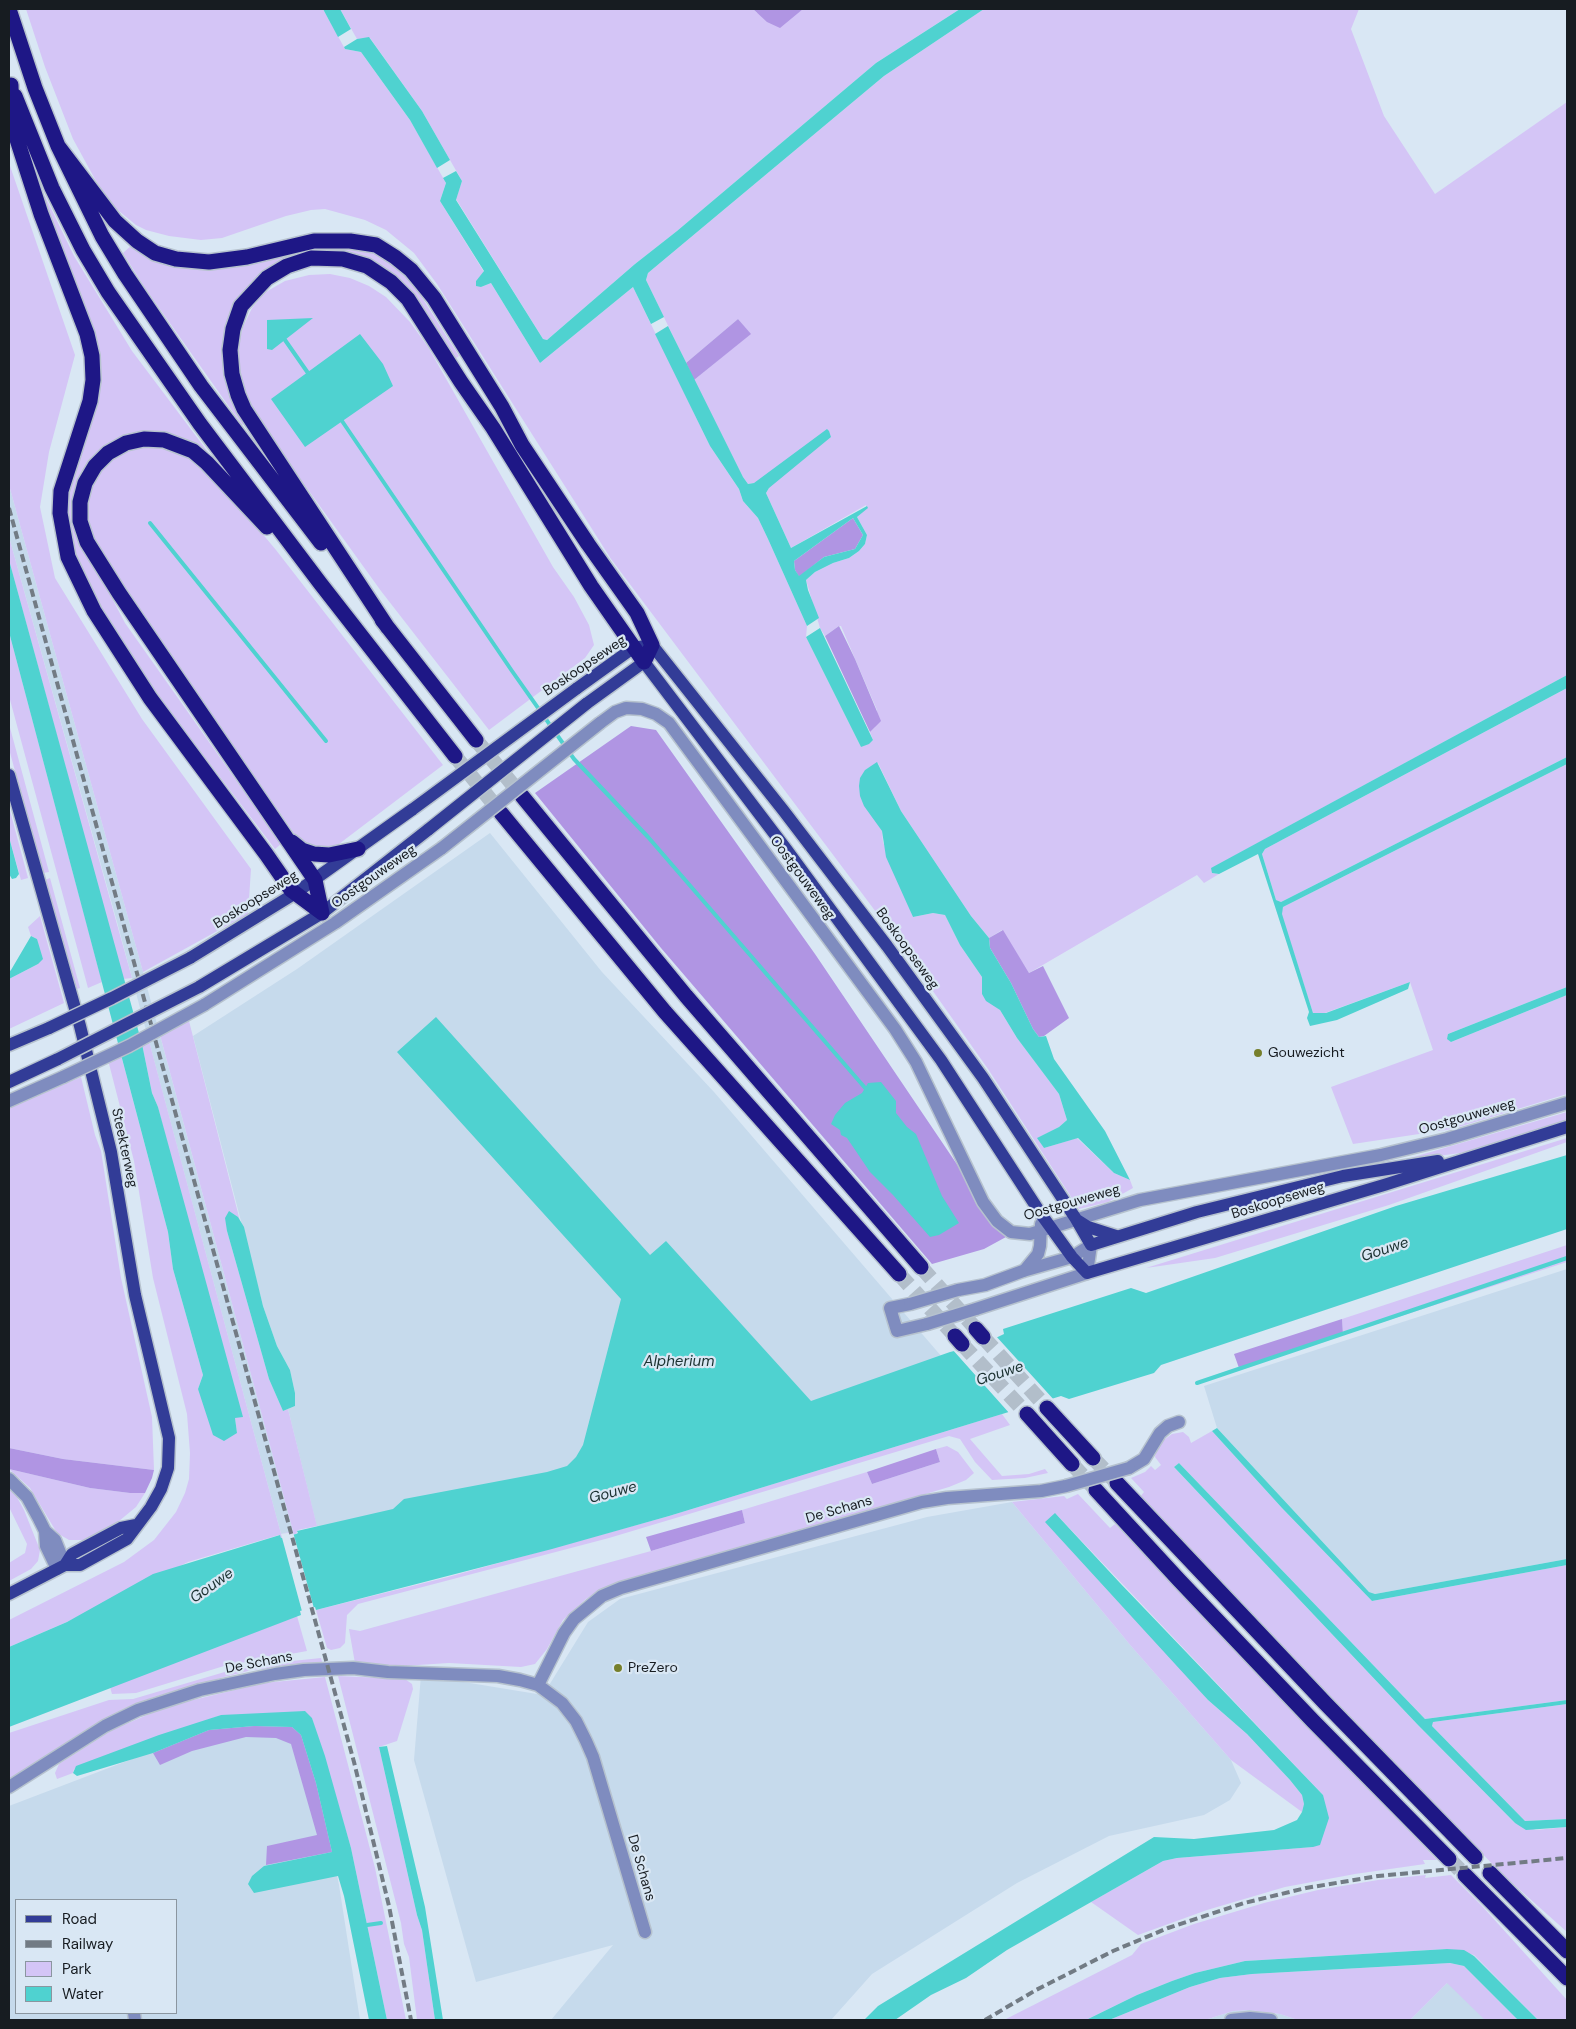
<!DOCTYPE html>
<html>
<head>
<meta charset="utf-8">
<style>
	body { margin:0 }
	#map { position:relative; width:1576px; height:2029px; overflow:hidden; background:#d9e7f4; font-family:"DM Sans",sans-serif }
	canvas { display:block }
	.frame { position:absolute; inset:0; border:10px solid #171c21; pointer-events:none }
	.legend { position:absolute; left:15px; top:1899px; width:162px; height:115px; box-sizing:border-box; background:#d9e7f4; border:1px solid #8b96a0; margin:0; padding:6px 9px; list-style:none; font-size:15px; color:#171c21 }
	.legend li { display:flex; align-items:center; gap:10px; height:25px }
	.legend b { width:25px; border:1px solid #8b96a0 }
</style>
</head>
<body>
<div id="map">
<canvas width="1576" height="2029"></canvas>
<div class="frame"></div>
<ul class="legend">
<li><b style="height:6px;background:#323c97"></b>Road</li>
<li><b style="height:6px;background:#727b84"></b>Railway</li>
<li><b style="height:14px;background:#d4c5f6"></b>Park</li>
<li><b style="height:14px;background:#4fd2d0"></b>Water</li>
</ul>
</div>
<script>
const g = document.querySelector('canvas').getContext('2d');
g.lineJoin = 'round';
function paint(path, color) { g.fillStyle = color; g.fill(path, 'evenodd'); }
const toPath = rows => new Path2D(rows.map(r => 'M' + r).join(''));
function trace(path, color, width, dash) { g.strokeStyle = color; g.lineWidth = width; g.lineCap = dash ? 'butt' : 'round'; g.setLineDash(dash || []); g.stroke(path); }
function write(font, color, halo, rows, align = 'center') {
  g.font = font + ' "DM Sans",sans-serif'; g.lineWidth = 4.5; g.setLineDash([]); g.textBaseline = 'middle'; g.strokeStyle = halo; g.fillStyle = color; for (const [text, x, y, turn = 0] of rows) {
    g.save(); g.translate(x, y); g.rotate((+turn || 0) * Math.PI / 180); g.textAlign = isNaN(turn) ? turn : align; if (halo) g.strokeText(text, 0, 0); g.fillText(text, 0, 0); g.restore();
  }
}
paint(toPath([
	[9,485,143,972,293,1531,281,1534,117,922,9,537],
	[490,833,602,972,714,1092,948,1364,816,1408,318,1531,288,1409,295,1406,295,1393,290,1370,277,1346,263,1306,193,1036,297,969],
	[1567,1269,1567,1559,1375,1594,1369,1592,1217,1428,1204,1386],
	[1012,1502,1131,1646,1231,1760,1241,1783,1230,1800,1204,1815,1109,1836,1017,1883,872,1974,831,2020,551,2020,613,1945,476,1982,414,1760,421,1675,543,1695,588,1622,620,1599,927,1517],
	[237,1719,307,1726,339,1885,360,2020,9,2020,9,1806],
	[16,1900,176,1900,176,2013,16,2013],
	[1459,1971,1511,2020,1410,2020],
	[1249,2010,1280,2014,1298,2020,1205,2020,1233,2011]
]), '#c6daec');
paint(toPath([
	[26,9,323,9,345,49,361,52,410,120,446,183,440,201,484,272,476,281,481,287,491,283,540,363,633,287,710,446,739,489,743,501,758,518,768,539,807,626,806,637,861,747,873,740,870,732,875,727,877,710,841,626,839,626,825,636,820,628,806,580,815,572,833,563,849,558,859,551,865,544,867,535,857,517,867,508,866,505,791,548,766,493,769,488,754,483,748,484,743,477,694,380,750,334,738,319,686,363,646,280,648,273,884,76,984,9,1359,9,1351,29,1384,116,1435,194,1567,102,1567,675,1212,868,1212,873,1219,874,1204,883,1197,875,1029,973,1002,930,989,938,971,916,901,811,878,763,865,770,877,823,882,831,883,842,913,917,933,913,945,915,960,945,982,977,982,994,1000,1010,1017,1038,1059,1094,1067,1120,1059,1127,1038,1138,1044,1148,1077,1138,1114,1173,1130,1180,1133,1188,1108,1202,1079,1209,988,1069,894,936,611,559,437,284,414,253,386,230,365,220,325,209,311,210,286,216,222,238,201,240,169,236,146,230,136,225,114,207,96,181,73,139,45,67],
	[340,9,753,9,757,13,794,15,803,9,960,9,876,63,677,231,635,264,547,340,543,339,456,199,462,181,422,111,370,38,357,39],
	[9,163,75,355,49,452,40,507,55,578,142,719,251,869,248,914,143,972,9,485],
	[45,196,74,256,132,351,211,456,144,434,79,485,96,568,125,623,281,844,275,849,113,637,81,576,65,524,66,496,97,383,42,197],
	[133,244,159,259,346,247,365,250,379,255,399,268,406,276,414,285,459,356,452,361,423,313,355,258,273,270,226,339,247,422,242,425,145,288,123,253],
	[330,274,350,278,369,286,386,297,410,322,428,347,553,567,574,597,589,625,594,645,585,658,489,730,381,591,255,416,238,371,238,346,243,327,252,308,264,293,285,281,309,275],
	[142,444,170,447,203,463,276,550,443,765,335,847,315,847,298,839,93,543,85,521,91,483,106,460,125,450],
	[9,537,47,673,132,978,123,979,9,560],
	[9,632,102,982,88,988,9,696],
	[1567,688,1567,757,1281,902,1276,900,1262,854,1265,849],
	[9,724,49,872,43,873,9,749],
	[1567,764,1567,987,1448,1034,1451,1042,1567,995,1567,1094,1452,1129,1353,1144,1331,1087,1433,1050,1410,982,1325,1013,1313,1013,1281,914,1283,907],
	[9,807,28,878,21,880,9,837],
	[50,878,80,988,77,989,45,880],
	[40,916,64,1003,9,1029,9,979,38,964,37,939,31,936,28,927],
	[189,1021,240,1221,238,1217,227,1231,269,1379,283,1411,288,1409,317,1526,298,1530,296,1534,281,1538,279,1535,188,1562,67,1622,9,1647,9,1620,124,1562,154,1540,176,1512,185,1493,189,1479,190,1453,187,1414,153,1278,134,1161,108,1060,121,1055,168,1232,173,1269,203,1375,198,1389,237,1433,235,1418,158,1107,152,1093,142,1044,149,1041,281,1534,293,1531,160,1035],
	[81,1077,95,1135,101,1151,121,1278,152,1417,154,1470,63,1459,9,1448,9,1108],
	[1567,1112,1567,1122,1468,1152,1400,1161],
	[1567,1138,1567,1142,1389,1205,1215,1258,1146,1268],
	[1567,1245,1567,1262,1343,1335,1342,1319],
	[1002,1414,1010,1425,970,1439,1002,1476,1029,1474,1045,1469,1048,1473,1025,1478,992,1480,975,1462,960,1439,949,1436,609,1538,358,1604,347,1615,345,1643,340,1648,331,1650,327,1648,316,1610,448,1577,669,1516],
	[1212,1431,1282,1508,1372,1601,1567,1565,1567,1700,1425,1719,1179,1463,1174,1467,1417,1724,1515,1823,1536,1830,1567,1827,1567,1932,1501,1873,1219,1581,1140,1497,1144,1492,1131,1478,1145,1472,1151,1466,1155,1470,1161,1465,1155,1457,1156,1450,1161,1442,1172,1434,1183,1432,1189,1437,1191,1443],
	[947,1446,958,1452,974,1473,966,1480,949,1487,799,1532,620,1582,602,1589,586,1599,563,1620,547,1649,535,1664,521,1667,449,1663,356,1669,349,1629,360,1631,651,1551,745,1523,742,1510,867,1472,872,1484,940,1462,936,1449],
	[9,1469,90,1488,130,1493,145,1493,136,1507,113,1526,89,1540,69,1540,57,1533,30,1488],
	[9,1488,13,1490,24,1510,40,1550,38,1561,31,1569,9,1581,9,1563,25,1553,27,1544,9,1507],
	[1078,1494,1110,1528,1115,1524,1437,1860,1423,1860,1425,1864,1355,1874,1285,1887,1207,1910,1138,1935,1091,1902,1163,1861,1177,1858,1313,1847,1323,1795,1055,1513,1208,1700,1247,1734,1290,1780,1302,1795,1304,1804,1302,1812,1231,1760,1131,1646,1012,1502,1064,1496,1067,1499],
	[297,1616,307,1651,224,1666,136,1693,112,1694,110,1687],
	[321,1658,322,1662,252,1670,224,1677,154,1697,123,1709,95,1724,9,1779,9,1733,109,1700,133,1699,228,1671,283,1662],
	[338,1676,405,1679,412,1684,413,1689,397,1741,379,1747,417,1915,422,1930,435,2020,417,2020,409,1957,404,1944,401,1923],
	[325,1677,375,1868,406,2020,387,2020,351,1848,312,1718,221,1715,74,1769,73,1773,57,1779,55,1773,59,1764,112,1730,168,1706,264,1683],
	[1567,1704,1567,1819,1525,1821,1432,1726,1433,1722],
	[1426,1875,1425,1878,1451,1875,1482,1906,1567,2000,1567,2020,1538,2020,1474,1955,1447,1949,1245,1961,1195,1973,1172,1981,1137,1995,1086,2020,1004,2020,1132,1955,1141,1944,1194,1924,1264,1903,1318,1890,1378,1880],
	[1450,1963,1464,1966,1518,2020,1485,2020,1447,1983,1410,2020,1298,2020,1280,2014,1249,2010,1233,2011,1205,2020,1109,2020,1190,1987,1220,1978,1252,1974]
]), '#d4c5f6');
paint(toPath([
	[753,9,803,9,780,28,767,22],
	[738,319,751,334,694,380,686,363],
	[853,518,863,535,855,549,824,557,799,577,795,570,794,561],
	[839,626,855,659,881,721,870,732,825,636],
	[631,726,656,730,815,954,1006,1237,984,1249,932,1264,661,948,535,793],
	[1003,930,1029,973,1043,966,1069,1018,1044,1036,1039,1037,1033,1029,1011,983,990,948,989,938],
	[1342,1319,1343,1335,1239,1368,1234,1354],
	[9,1448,63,1459,154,1470,152,1478,145,1493,130,1493,90,1488,9,1469],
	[936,1449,940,1462,872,1484,867,1472],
	[742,1510,745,1523,651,1551,646,1537],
	[254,1726,292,1727,301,1735,316,1783,332,1852,266,1865,267,1846,317,1835,291,1744,276,1738,246,1737,192,1751,160,1765,153,1753,209,1730]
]), '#b095e3');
paint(toPath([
	[323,9,340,9,351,29,338,37],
	[960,9,984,9,884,76,648,273,646,280,664,317,651,324,633,287,540,363,491,283,481,287,476,286,476,281,484,271,440,201,446,183,443,178,456,171,462,181,456,200,543,339,547,340,635,264,677,231,876,63],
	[369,37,422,111,450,160,437,168,410,120,361,52,345,49,344,47,357,39],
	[313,318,272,350,267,349,267,320],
	[668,326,743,477,748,484,754,483,827,429,829,431,831,437,769,488,766,493,791,548,867,506,868,508,857,517,867,535,865,544,859,551,849,558,833,563,815,572,806,580,808,590,819,618,807,626,768,539,758,518,743,501,739,489,710,446,655,334],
	[853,518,863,535,855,549,824,557,799,576,795,570,794,561],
	[360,334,383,364,393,386,305,447,271,399],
	[9,560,142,1044,152,1093,158,1107,243,1417,235,1418,237,1433,224,1441,213,1435,198,1389,203,1375,173,1269,168,1232,9,632],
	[820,628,873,740,869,744,861,747,806,637],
	[1567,675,1567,688,1265,849,1262,854,1276,900,1281,902,1567,757,1567,764,1283,907,1282,914,1313,1013,1326,1013,1410,982,1408,989,1337,1020,1310,1026,1307,1018,1309,1012,1258,854,1219,874,1212,873,1211,868],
	[877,762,901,811,971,916,989,938,990,948,1011,983,1033,1029,1039,1037,1046,1036,1054,1059,1105,1131,1130,1180,1114,1173,1078,1138,1044,1148,1037,1138,1059,1127,1067,1120,1059,1094,1017,1038,1000,1010,986,1001,982,994,982,977,960,945,945,915,933,913,913,917,886,857,882,831,864,806,860,796,859,786,860,778,865,770],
	[9,837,19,874,16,878,12,879,9,874],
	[31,936,37,939,43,959,38,964,9,979,9,972,11,970],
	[1567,987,1567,995,1451,1042,1447,1039,1448,1034],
	[436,1017,650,1255,666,1241,811,1401,950,1352,983,1344,1004,1334,1003,1329,1131,1288,1146,1293,1396,1206,1567,1155,1567,1229,1161,1365,1154,1373,1069,1399,1061,1396,669,1516,552,1549,316,1610,315,1607,300,1611,301,1615,9,1727,9,1647,67,1622,153,1574,280,1535,281,1538,296,1534,298,1533,297,1531,393,1509,404,1499,547,1472,567,1466,576,1457,583,1445,621,1299,397,1052],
	[881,1082,896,1101,896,1113,907,1127,916,1134,942,1196,959,1223,939,1235,930,1237,893,1195,870,1172,847,1138,841,1135,840,1130,831,1124,835,1115,845,1103,862,1093,868,1083],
	[229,1211,238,1217,244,1227,263,1306,277,1346,290,1370,295,1393,295,1406,283,1411,269,1379,227,1231,225,1218],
	[1217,1428,1369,1592,1375,1594,1567,1559,1567,1565,1372,1601,1282,1508,1212,1431],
	[1179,1463,1425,1719,1567,1700,1567,1704,1433,1722,1432,1726,1525,1821,1567,1819,1567,1827,1526,1830,1515,1823,1417,1724,1174,1467],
	[1055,1513,1120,1583,1323,1795,1329,1818,1320,1845,1313,1847,1177,1858,1163,1861,1007,1950,966,1978,931,1995,895,2020,864,2020,878,2006,1154,1837,1194,1839,1274,1830,1297,1820,1302,1812,1304,1804,1302,1795,1290,1780,1247,1734,1208,1700,1045,1522],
	[305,1711,312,1718,325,1756,351,1848,387,2020,369,2020,344,1896,338,1876,254,1893,248,1884,252,1876,264,1866,332,1852,316,1783,301,1735,292,1727,254,1726,209,1730,153,1753,77,1776,73,1773,76,1766,159,1735,221,1715],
	[387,1746,425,1907,443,2020,435,2020,422,1930,417,1915,379,1747],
	[1447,1949,1464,1950,1474,1956,1538,2020,1518,2020,1464,1966,1450,1963,1252,1974,1220,1978,1190,1987,1109,2020,1086,2020,1137,1995,1172,1981,1195,1973,1245,1961]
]), '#4fd2d0');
paint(toPath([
	[995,1335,1055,1401,1010,1414,952,1349,982,1342],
	[293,1532,315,1612,313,1610,303,1613,303,1615,281,1534]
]), '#d9e7f4');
trace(toPath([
	[285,340,308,373],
	[342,421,512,671,574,759,648,837,866,1089],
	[150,523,326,741],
	[1197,1383,1567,1258],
	[367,1925,381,1923]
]), '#4fd2d0', 4);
trace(toPath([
	[476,740,522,796],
	[455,756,501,813],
	[921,1267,976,1329],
	[899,1274,955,1336],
	[983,1337,1047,1408],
	[962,1344,1027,1414],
	[1093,1458,1116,1482],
	[1072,1464,1096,1490],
	[1449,1859,1465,1875]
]), '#b2beca', 15, [15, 8]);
const minor = toPath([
	[600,723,615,712,626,708,642,709,656,714,669,723,895,1029,916,1062,983,1202,997,1221,1011,1232,1030,1234,1140,1200,1381,1155,1447,1139,1567,1103],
	[204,1005,335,923,442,848],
	[9,1101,63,1077],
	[1024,1271,1038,1254,1040,1246,1041,1224],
	[958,1290,985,1285,1023,1271,1072,1257,1091,1245],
	[910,1304,890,1308,897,1331,927,1324],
	[976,1309,1087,1273,1091,1245],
	[1129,1468,1144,1459,1160,1433,1168,1426,1179,1422],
	[9,1479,27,1497,39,1519,45,1531,46,1546,57,1569],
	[45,1531,55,1540,65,1565],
	[538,1685,564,1633,574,1619,602,1596,621,1588,922,1502,947,1498,1041,1491,1066,1486],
	[9,1787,105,1726,138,1710,200,1690,275,1674,304,1670,353,1668,388,1672,498,1676,520,1680,538,1685,562,1703,576,1721,586,1741,593,1757,645,1932],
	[134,2013,135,2020],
	[1231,2020,1250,2018,1271,2020]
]);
const major = toPath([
	[576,689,633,648,652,645,783,810,887,946,983,1078,1076,1219,1091,1245,1197,1212,1343,1176,1438,1161],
	[586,704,644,662,786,849,941,1060,1041,1214,1072,1257,1087,1273,1384,1185,1567,1127],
	[9,775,80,1026,111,1152,135,1295,169,1438,168,1468,161,1489,151,1507,127,1539,80,1565,65,1565,9,1594],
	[190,958,294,894,413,809],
	[199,987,322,913,429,829],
	[9,1045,49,1028],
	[9,1082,58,1059],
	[1077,1220,1088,1227,1116,1236],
	[65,1565,72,1554,121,1528,136,1525]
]);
const highway = toPath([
	[9,9,35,88,58,146,102,236,125,274,201,386,321,543],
	[11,85,12,124,41,214,87,334,92,356,93,380,90,401,61,491,60,513,68,557,94,611,150,698,266,854,291,890,322,913],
	[15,96,52,188,83,250,108,292,200,424,320,583,455,756],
	[58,146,115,221,137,241,155,253,176,259,209,262,247,257,314,241,350,241,376,245,395,257,411,270,434,298,502,407,522,445,588,544,637,613,652,645,644,662,591,586,493,428,461,382,408,299,391,282,367,266,343,259,311,258,287,266,267,278,241,306,233,329,230,350,232,374,238,395,244,409,388,628],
	[267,527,207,463,193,451,164,440,144,439,126,443,108,453,95,466,85,483,80,502,80,521,87,542,119,593,315,880,322,913],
	[382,620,476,740],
	[522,796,686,996,921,1267],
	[501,813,665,1012,899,1274],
	[292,842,302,850,314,854,329,855,358,849],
	[976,1329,983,1337],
	[955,1336,962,1344],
	[1047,1408,1093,1458],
	[1027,1414,1072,1464],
	[1117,1483,1326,1704,1475,1857],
	[1096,1490,1179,1580,1313,1721,1449,1859],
	[1490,1873,1567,1951],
	[1465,1875,1567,1978]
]);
trace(minor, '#b6c2ce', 15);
trace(major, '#b6c2ce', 15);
trace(highway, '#b6c2ce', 18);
trace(minor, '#7f8cbf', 12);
trace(major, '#323c97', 12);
trace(highway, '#1e1786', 15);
trace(toPath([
	[9,508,354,1762,389,1906,411,2020],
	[985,2020,1036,1990,1113,1951,1168,1928,1244,1903,1306,1888,1378,1876,1567,1858]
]), '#727b84', 4, [8, 4]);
const minorBridge = toPath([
	[442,848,600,723],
	[63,1077,129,1046,204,1005],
	[910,1304,958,1290],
	[927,1324,976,1309],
	[1066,1486,1129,1468]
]);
const majorBridge = toPath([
	[413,809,576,689],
	[429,829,586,704],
	[49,1028,112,998,190,958],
	[58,1059,199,987]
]);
trace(minorBridge, '#b6c2ce', 15, []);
trace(majorBridge, '#b6c2ce', 15, []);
trace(minorBridge, '#7f8cbf', 12);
trace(majorBridge, '#323c97', 12);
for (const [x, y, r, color] of [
	[1258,1053,5,"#767f2b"],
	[618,1668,5,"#767f2b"]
]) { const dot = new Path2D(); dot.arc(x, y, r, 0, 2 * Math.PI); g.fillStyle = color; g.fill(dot); trace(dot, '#d9e7f4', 2); }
write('14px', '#171c21', '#d9e7f4', [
	["Boskoopseweg",585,666,-34],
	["Oostgouweweg",374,877,-35],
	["Oostgouweweg",802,878,54],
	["Boskoopseweg",256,900,-32],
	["Boskoopseweg",907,949,54],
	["Oostgouweweg",1467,1117,-16],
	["Steekterweg",124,1148,78],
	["Boskoopseweg",1278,1201,-17],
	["Oostgouweweg",1072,1203,-16],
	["De Schans",839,1510,-16],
	["De Schans",259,1663,-11],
	["De Schans",641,1868,74]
]);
write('14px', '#171c21', '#d9e7f4', [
	["Gouwezicht",1268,1053],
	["PreZero",628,1668]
], 'left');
write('italic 15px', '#1b3131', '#d9e7f4', [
	["Gouwe",1385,1250,-18],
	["Alpherium",679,1362],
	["Gouwe",1000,1374,-18],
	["Gouwe",613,1493,-15],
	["Gouwe",212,1586,-35]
]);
</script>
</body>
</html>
